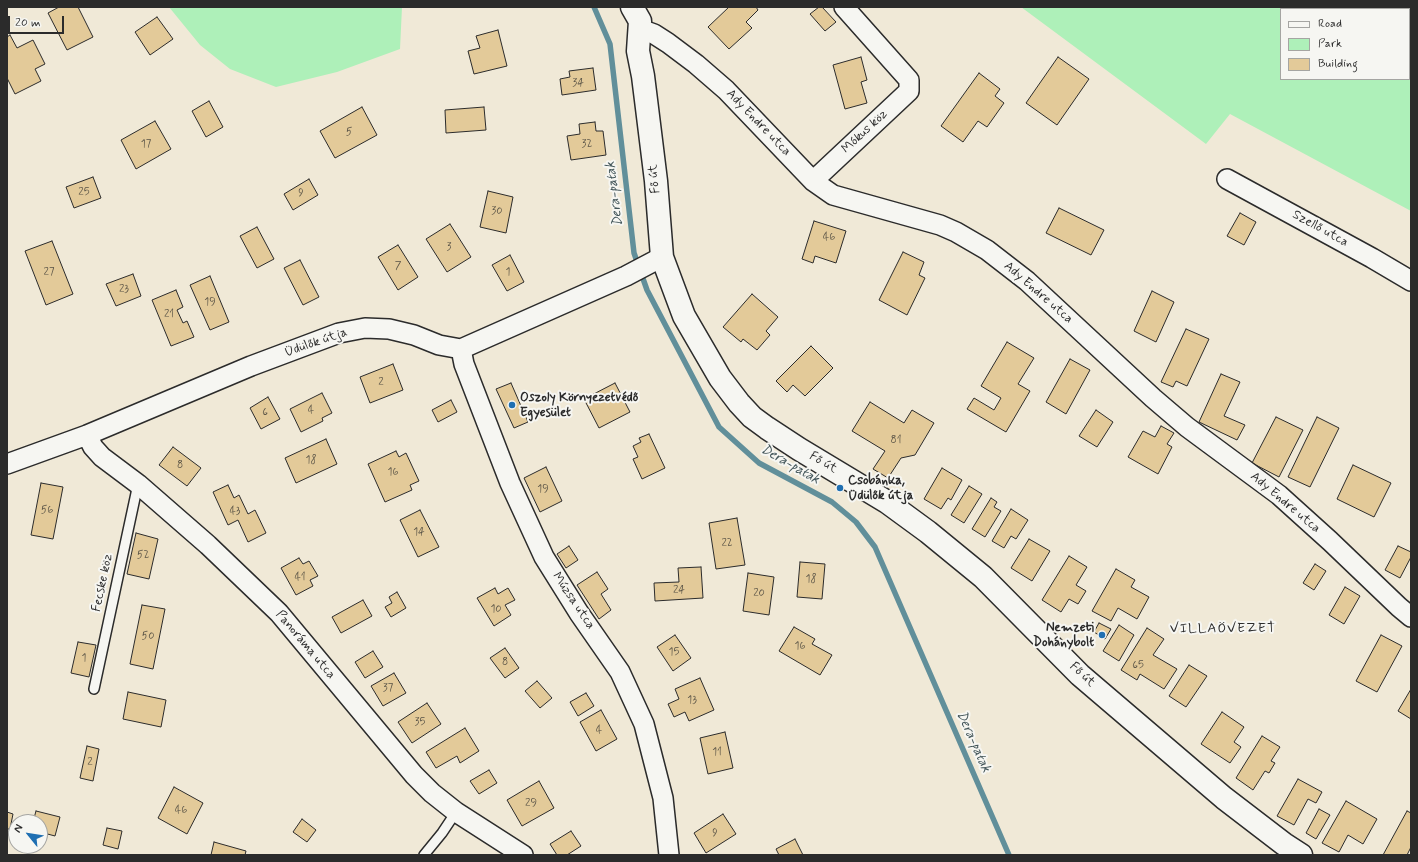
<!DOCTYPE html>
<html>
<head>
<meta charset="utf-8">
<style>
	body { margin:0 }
	#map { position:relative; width:1418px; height:862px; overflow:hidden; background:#f0e9d7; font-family:Mynerve,sans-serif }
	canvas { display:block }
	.frame { position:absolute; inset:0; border:8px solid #2b2b2b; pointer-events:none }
	.legend { position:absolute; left:1280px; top:8px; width:130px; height:72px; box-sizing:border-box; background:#f6f6f2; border:1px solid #a5a5a2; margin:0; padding:5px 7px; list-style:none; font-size:12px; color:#2b2b2b }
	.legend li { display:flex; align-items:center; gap:8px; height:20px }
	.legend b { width:20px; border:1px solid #a5a5a2 }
	.north { position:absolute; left:8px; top:814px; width:40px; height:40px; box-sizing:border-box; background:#f6f6f2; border:1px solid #a5a5a2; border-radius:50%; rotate:300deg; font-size:11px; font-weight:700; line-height:16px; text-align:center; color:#2b2b2b }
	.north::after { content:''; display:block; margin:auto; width:14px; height:18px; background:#1f6fb2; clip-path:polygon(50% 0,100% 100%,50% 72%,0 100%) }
	.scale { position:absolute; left:8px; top:16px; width:56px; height:18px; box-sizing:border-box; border:2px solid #2b2b2b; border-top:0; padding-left:5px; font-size:12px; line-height:14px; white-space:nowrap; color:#2b2b2b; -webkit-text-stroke:3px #f6f6f2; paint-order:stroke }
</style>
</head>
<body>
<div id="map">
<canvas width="1418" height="862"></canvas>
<div class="frame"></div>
<ul class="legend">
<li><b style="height:5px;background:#f6f6f2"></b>Road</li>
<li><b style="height:11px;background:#aef0b9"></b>Park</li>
<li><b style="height:11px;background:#e3ca99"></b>Building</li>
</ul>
<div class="north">N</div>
<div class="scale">20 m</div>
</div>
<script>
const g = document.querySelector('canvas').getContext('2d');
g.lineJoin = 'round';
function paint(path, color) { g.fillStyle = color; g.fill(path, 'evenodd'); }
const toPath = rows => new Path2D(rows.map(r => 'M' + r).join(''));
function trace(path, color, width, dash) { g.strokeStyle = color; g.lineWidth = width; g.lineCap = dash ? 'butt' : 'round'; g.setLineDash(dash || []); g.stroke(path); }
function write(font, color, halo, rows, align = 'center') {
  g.font = font + ' Mynerve,sans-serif'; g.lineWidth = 4; g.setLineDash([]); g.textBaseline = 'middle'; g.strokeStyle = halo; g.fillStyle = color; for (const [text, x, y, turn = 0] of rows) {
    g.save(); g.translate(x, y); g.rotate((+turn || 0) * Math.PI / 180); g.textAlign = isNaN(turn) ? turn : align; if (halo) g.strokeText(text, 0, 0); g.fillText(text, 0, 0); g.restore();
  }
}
paint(toPath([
	[169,7,402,7,400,49,337,72,276,87,230,69,200,45],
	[1021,7,1411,7,1411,211,1230,114,1206,144],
	[1281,9,1409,9,1409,79,1281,79]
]), '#aef0b9');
trace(toPath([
	[594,7,610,44,634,253,647,290,719,427,759,463,832,502,856,522,875,547,1009,855]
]), '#618f9a', 5.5);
const building = toPath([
	[59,7,78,7,93,37,67,50,48,13,59,7],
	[729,7,756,7,758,10,746,22,752,28,729,49,708,27,729,7],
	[819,7,822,7,836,22,825,31,810,14,819,7],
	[157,17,173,39,150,55,135,32,157,17],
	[498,30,507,66,474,74,468,51,480,48,476,36,498,30],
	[10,35,17,48,33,40,45,64,35,69,41,81,15,94,7,78,7,37,10,35],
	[861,57,867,80,861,82,867,103,845,109,833,65,861,57],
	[1058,57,1089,79,1057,125,1026,103,1058,57],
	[593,68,596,90,562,95,560,79,570,77,569,71,593,68],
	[979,73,1000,89,995,96,1004,103,987,127,978,121,963,142,941,126,979,73],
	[209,101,223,127,206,137,192,111,209,101],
	[362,107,377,135,335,158,320,131,362,107],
	[484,107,486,130,446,133,445,110,484,107],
	[155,121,171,149,136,169,121,140,155,121],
	[595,122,596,131,603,131,606,155,571,160,567,136,580,134,579,124,595,122],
	[93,177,101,198,74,208,66,187,93,177],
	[309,179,318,195,293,210,284,194,309,179],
	[488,191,513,197,506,233,480,227,488,191],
	[1059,208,1104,230,1091,255,1046,233,1059,208],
	[1240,213,1256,222,1244,245,1227,236,1240,213],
	[814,221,846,231,836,263,815,256,813,263,802,259,814,221],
	[450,224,471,257,447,272,426,239,450,224],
	[257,227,274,259,257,268,240,236,257,227],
	[52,241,73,294,46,305,25,251,52,241],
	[398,245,418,277,398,290,378,257,398,245],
	[903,252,924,262,919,275,925,278,907,315,879,300,903,252],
	[510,255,524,282,507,291,492,265,510,255],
	[300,260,319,297,303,305,284,268,300,260],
	[133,274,141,296,116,306,106,284,133,274],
	[210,276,229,322,210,330,190,285,210,276],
	[176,290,183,307,177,310,183,323,187,321,194,337,171,346,152,300,176,290],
	[1152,291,1174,302,1156,342,1134,331,1152,291],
	[752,294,778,317,766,331,770,335,757,350,743,339,741,342,723,327,752,294],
	[1186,329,1209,339,1187,386,1176,381,1173,387,1161,382,1186,329],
	[1007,342,1034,358,1018,384,1030,391,1006,432,967,409,974,398,994,410,1001,398,981,386,1007,342],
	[811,346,833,368,805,396,793,385,787,392,776,381,811,346],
	[1070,359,1090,370,1066,414,1046,402,1070,359],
	[393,364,403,390,370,403,360,377,393,364],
	[1221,374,1240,382,1224,416,1245,425,1237,440,1199,422,1221,374],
	[511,383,528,422,514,428,496,389,511,383],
	[615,383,630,412,599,428,584,399,615,383],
	[322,393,332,413,322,418,323,421,301,432,290,409,322,393],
	[268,397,280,419,261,429,250,408,268,397],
	[451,400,457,412,438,422,432,410,451,400],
	[870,402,904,423,912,410,934,423,915,455,901,458,888,478,873,469,885,451,852,431,870,402],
	[1096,410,1113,422,1097,447,1079,436,1096,410],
	[1276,417,1303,430,1279,477,1252,463,1276,417],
	[1317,417,1339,428,1310,487,1288,477,1317,417],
	[1161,426,1174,433,1167,444,1172,447,1158,474,1128,457,1143,431,1155,437,1161,426],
	[649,434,665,468,642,479,633,459,638,457,633,446,641,442,639,438,649,434],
	[326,439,337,464,296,483,285,458,326,439],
	[173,447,201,468,187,486,159,465,173,447],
	[396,451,399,457,406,453,419,481,410,485,412,490,385,502,368,464,396,451],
	[1353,465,1391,483,1374,517,1337,499,1353,465],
	[546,467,562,501,540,512,524,478,546,467],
	[942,468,962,480,951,500,948,498,941,509,924,499,942,468],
	[41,483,63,487,53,539,31,535,41,483],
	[228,485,234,498,239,495,248,514,255,510,266,533,248,542,238,520,228,525,213,492,228,485],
	[969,486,982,494,964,523,951,515,969,486],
	[991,498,997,502,994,507,1001,511,985,537,972,529,991,498],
	[1011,509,1028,520,1016,539,1011,536,1004,548,992,541,1011,509],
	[420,510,439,547,418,557,400,520,420,510],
	[737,518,745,565,716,569,709,523,737,518],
	[136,533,158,539,149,579,127,574,136,533],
	[1029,539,1050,551,1032,581,1011,568,1029,539],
	[569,546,578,560,566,568,557,554,569,546],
	[1398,546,1411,552,1411,557,1400,578,1385,570,1398,546],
	[1069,556,1087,567,1076,585,1086,591,1078,604,1069,599,1061,612,1042,600,1069,556],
	[299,558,303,564,309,561,318,576,310,580,313,586,296,595,281,568,299,558],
	[800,562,825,564,822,599,797,597,800,562],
	[1315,564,1326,571,1314,590,1303,583,1315,564],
	[701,567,703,598,655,601,654,583,679,582,678,568,701,567],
	[1116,569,1135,580,1131,587,1149,597,1137,619,1118,608,1111,621,1092,611,1116,569],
	[597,572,608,589,601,594,611,610,599,619,577,585,597,572],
	[748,573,774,577,769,615,743,611,748,573],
	[1345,587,1360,596,1344,624,1329,615,1345,587],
	[495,588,498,594,508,588,515,600,505,605,511,615,494,626,477,598,495,588],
	[397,592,406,608,391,617,385,607,392,603,389,597,397,592],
	[363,600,372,616,341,633,332,617,363,600],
	[142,605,165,609,153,669,130,664,142,605],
	[1099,623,1111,629,1105,639,1094,632,1099,623],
	[1119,625,1134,635,1119,661,1103,651,1119,625],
	[794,627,815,639,812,644,832,655,820,675,779,651,794,627],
	[1147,628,1164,639,1153,655,1177,669,1164,689,1140,674,1137,680,1121,670,1147,628],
	[675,635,691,658,673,671,657,647,675,635],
	[1381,635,1402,646,1377,692,1356,681,1381,635],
	[78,642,96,645,89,677,71,673,78,642],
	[505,648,519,668,505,678,490,658,505,648],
	[373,651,383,667,365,678,355,662,373,651],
	[1189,665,1207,676,1186,707,1169,696,1189,665],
	[394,673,406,693,383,706,371,686,394,673],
	[700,678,714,710,689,721,685,712,674,717,668,704,679,699,675,689,700,678],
	[537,681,552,698,540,708,525,691,537,681],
	[1411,689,1411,719,1398,711,1411,689],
	[128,692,166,700,161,727,123,719,128,692],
	[586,693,594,706,578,716,570,702,586,693],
	[427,703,441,724,412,743,398,722,427,703],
	[601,710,617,739,596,751,580,722,601,710],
	[1222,712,1244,727,1234,742,1241,747,1230,763,1201,744,1222,712],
	[465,728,479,751,460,763,457,756,436,768,426,752,465,728],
	[725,732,733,768,708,774,700,738,725,732],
	[1262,736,1280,747,1271,761,1275,763,1269,773,1265,771,1253,790,1236,778,1262,736],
	[87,746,99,749,93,781,80,778,87,746],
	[489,770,497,783,479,794,470,781,489,770],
	[1298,779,1322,792,1316,803,1308,799,1294,825,1277,816,1298,779],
	[539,781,554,808,522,826,507,800,539,781],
	[174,787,203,803,187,834,158,818,174,787],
	[1346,801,1377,819,1363,844,1348,835,1339,852,1322,843,1346,801],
	[1319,809,1330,815,1316,839,1306,833,1319,809],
	[36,811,60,817,55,836,40,832,40,822,33,822,36,811],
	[1407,811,1411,813,1411,847,1407,855,1383,855,1407,811],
	[7,812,13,814,10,829,7,829,7,812],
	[723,814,736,834,706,853,694,833,723,814],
	[302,819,316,830,307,842,293,832,302,819],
	[107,828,122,831,118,849,103,845,107,828],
	[571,831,581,846,567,855,557,855,550,844,571,831],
	[795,839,803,855,779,855,776,849,795,839],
	[214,842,246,851,245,855,211,855,214,842]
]);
paint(building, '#e3ca99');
trace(building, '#2b2b2b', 1);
const service = toPath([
	[94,689,138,484],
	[424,855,442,833,456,812]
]);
const minor = toPath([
	[640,21,643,30,654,34,668,43,696,64,726,90,813,181,833,195,940,225,956,232,987,250,1027,281,1153,398,1187,427,1279,495,1330,541,1399,607,1411,617],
	[1227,179,1372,258,1411,281],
	[813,181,909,91,909,80,844,7],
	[461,349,464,364,510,483,544,557,579,613,620,672,644,724,663,798,669,855],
	[87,435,93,447,102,457,138,484,208,545,279,613,414,775,432,793,456,812,523,855],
	[7,464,87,435,251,366,339,333,365,328,389,329,414,335,439,345,461,349,626,276,662,257]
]);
const secondary = toPath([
	[632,7,640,21,638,51,643,76,646,100,656,181,662,257,684,316,720,378,739,403,752,417,767,428,799,449,887,502,928,532,983,577,1080,675,1224,798,1284,844,1301,855]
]);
trace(service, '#2b2b2b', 12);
trace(minor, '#2b2b2b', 22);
trace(secondary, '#2b2b2b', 25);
trace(service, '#f6f6f2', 9);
trace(minor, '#f6f6f2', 19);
trace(secondary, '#f6f6f2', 22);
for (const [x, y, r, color] of [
	[512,405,4,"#1f6fb2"],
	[840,488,4,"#1f6fb2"],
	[1102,635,4,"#1f6fb2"]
]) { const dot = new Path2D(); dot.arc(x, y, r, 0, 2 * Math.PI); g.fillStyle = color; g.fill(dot); trace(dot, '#f6f6f2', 1.5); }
write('11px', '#595346', null, [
	["34",578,84],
	["5",349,133],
	["17",146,145],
	["32",587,145],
	["25",84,193],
	["9",301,194],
	["30",497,212],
	["46",829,238],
	["3",449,248],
	["7",398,267],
	["27",49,273],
	["1",508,273],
	["23",124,290],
	["19",210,303],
	["21",169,315],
	["2",381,383],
	["4",311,411],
	["6",265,413],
	["81",896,441],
	["18",311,461],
	["8",180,466],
	["16",393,473],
	["19",543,490],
	["56",47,511],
	["43",235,512],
	["14",419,533],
	["22",727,544],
	["52",143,556],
	["41",300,578],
	["18",811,580],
	["24",679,591],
	["20",759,594],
	["10",496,610],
	["50",148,637],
	["16",800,647],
	["15",674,653],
	["1",84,659],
	["8",505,663],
	["65",1138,666],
	["37",388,689],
	["13",692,701],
	["35",420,723],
	["4",599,731],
	["11",717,753],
	["2",90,763],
	["29",531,804],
	["46",181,811],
	["9",715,834]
]);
write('13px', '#2b2b2b', '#f6f6f2', [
	["Ady Endre utca",758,123,46],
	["Mókus köz",865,132,-43],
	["Fő út",655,179,-96],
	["Szellő utca",1320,229,29],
	["Ady Endre utca",1038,293,41],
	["Üdülők útja",316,343,-19],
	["Fő út",823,463,30],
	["Ady Endre utca",1285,503,40],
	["Fecske köz",103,583,-78],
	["Múzsa utca",573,601,56],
	["Panoráma utca",305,645,50],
	["Fő út",1082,675,43]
]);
write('bold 13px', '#2b2b2b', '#f6f6f2', [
	["Oszoly Környezetvédő",520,398],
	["Egyesület",520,413],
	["Csobánka,",848,481],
	["Üdülők útja",848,496],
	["Nemzeti",1094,628,"right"],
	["Dohánybolt",1094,643,"right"]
], 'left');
write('italic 14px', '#425559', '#f6f6f2', [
	["Dera-patak",615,194,-97],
	["Dera-patak",790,465,30],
	["Dera-patak",973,742,66]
]);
g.letterSpacing = '1px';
write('14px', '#2b2b2b', '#f6f6f2', [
	["VILLAÖVEZET",1223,629]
]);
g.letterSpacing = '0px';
</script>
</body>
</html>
